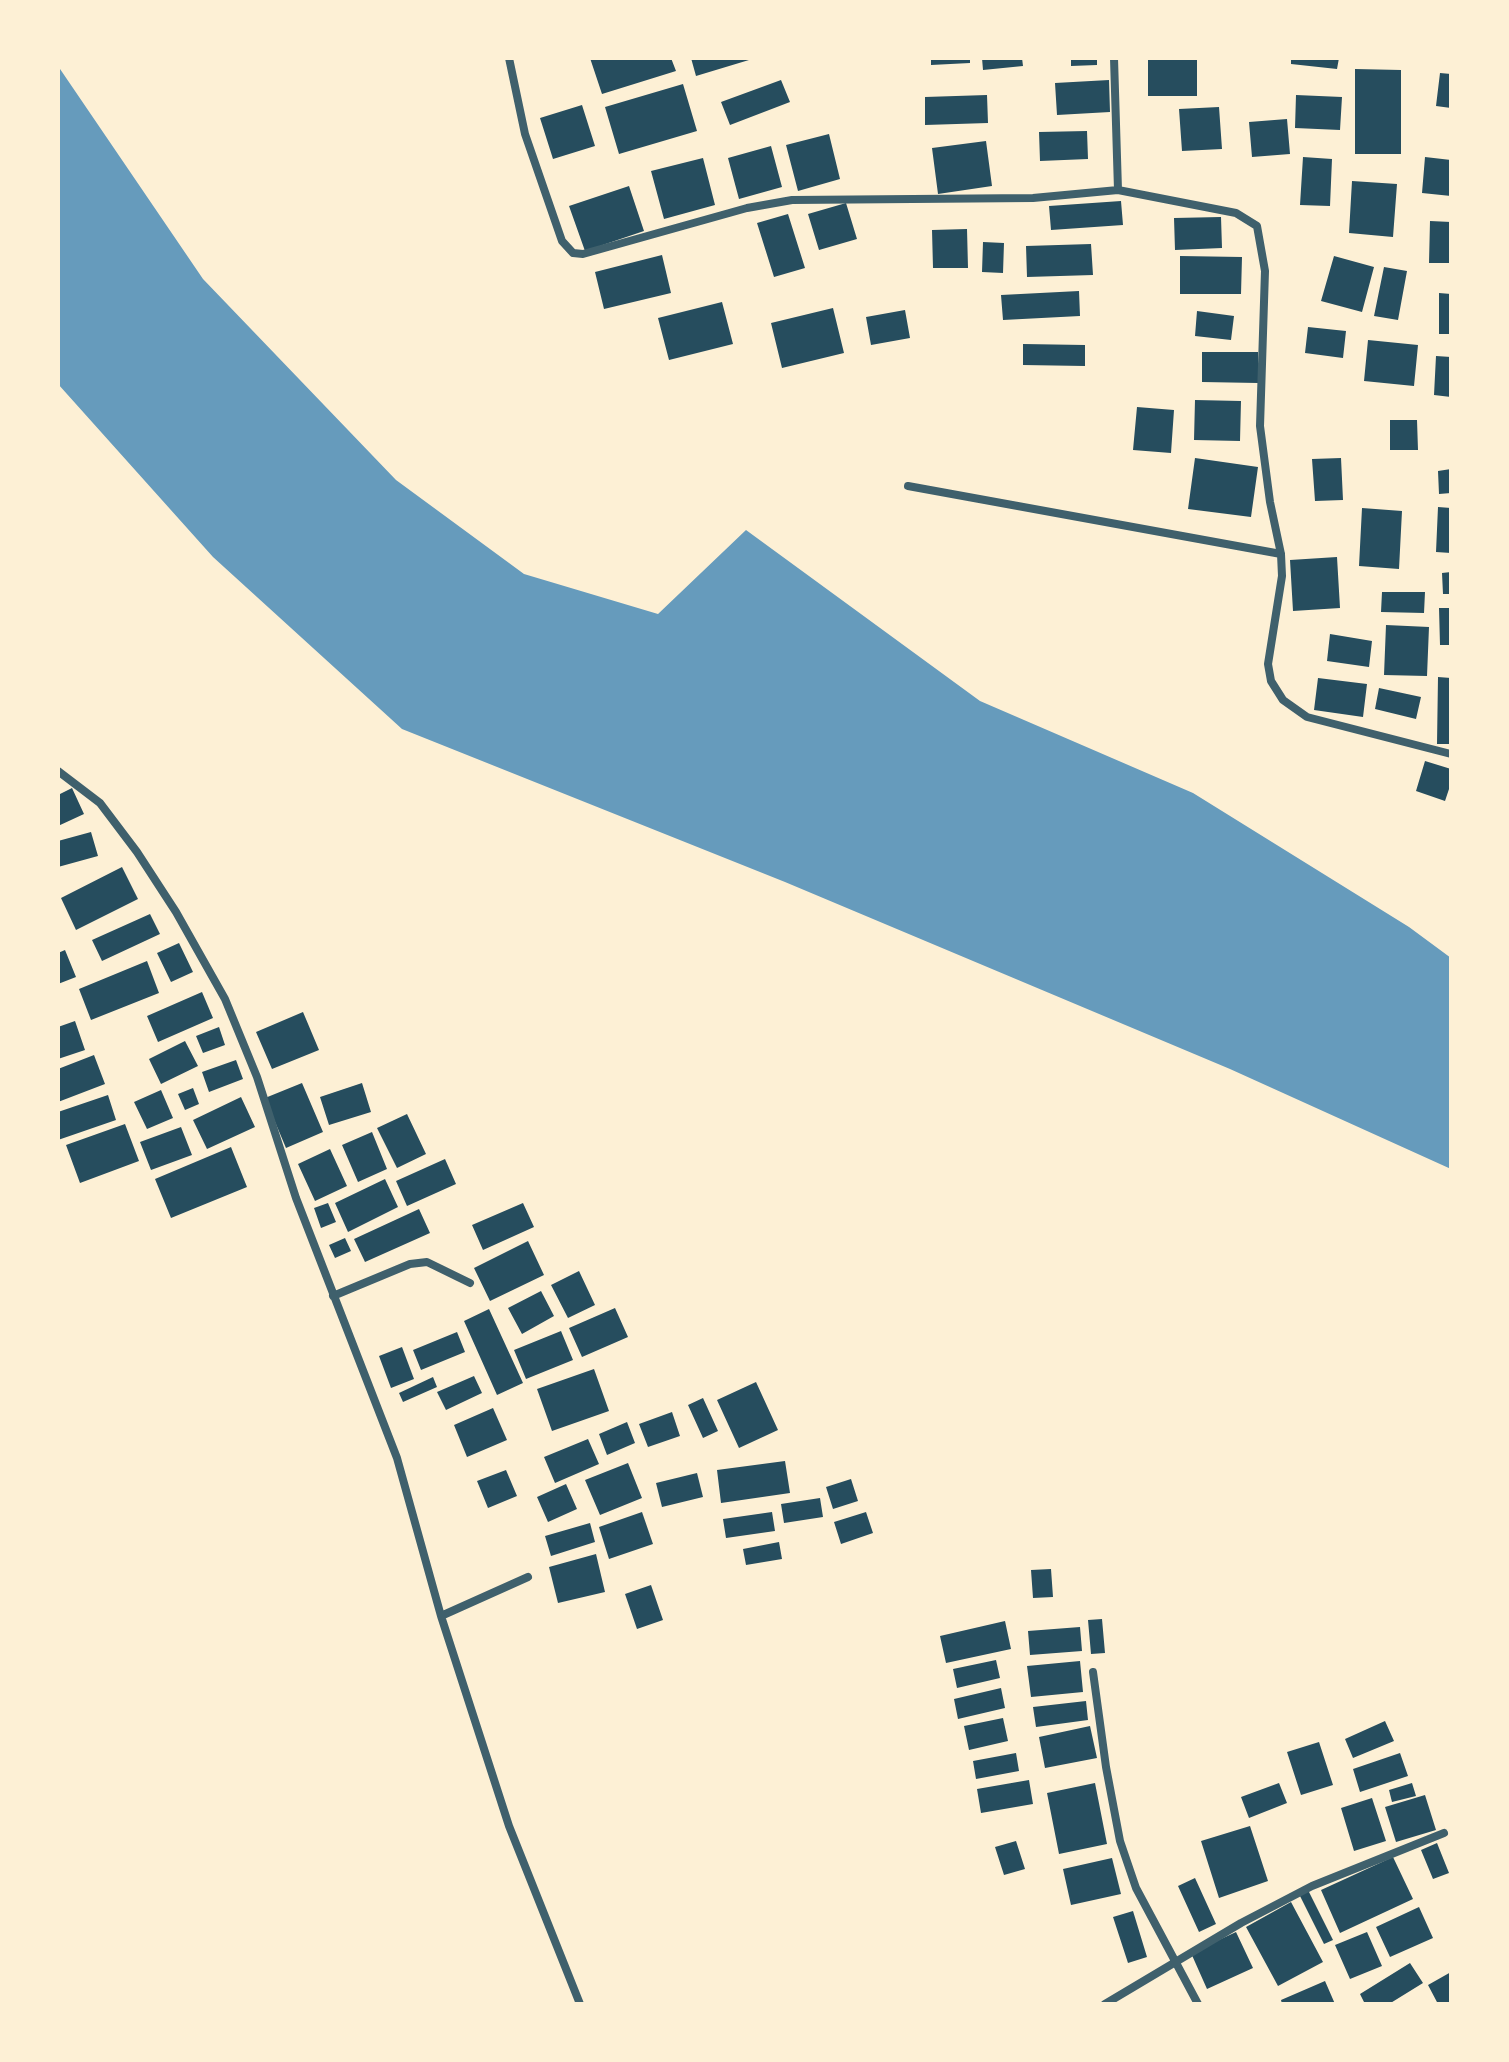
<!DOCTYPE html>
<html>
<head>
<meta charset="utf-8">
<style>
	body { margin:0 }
	#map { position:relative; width:1509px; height:2062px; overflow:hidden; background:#fdf0d5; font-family:"Titillium Web",sans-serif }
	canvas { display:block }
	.frame { position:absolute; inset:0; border:60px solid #fdf0d5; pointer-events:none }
</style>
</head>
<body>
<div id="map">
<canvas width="1509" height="2062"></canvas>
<div class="frame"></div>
</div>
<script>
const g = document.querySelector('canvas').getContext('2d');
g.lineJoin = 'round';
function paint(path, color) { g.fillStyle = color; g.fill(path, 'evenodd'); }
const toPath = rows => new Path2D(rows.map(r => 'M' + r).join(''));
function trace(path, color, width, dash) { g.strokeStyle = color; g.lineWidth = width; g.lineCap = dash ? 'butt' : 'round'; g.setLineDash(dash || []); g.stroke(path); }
paint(toPath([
	[58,66,203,279,396,480,524,574,658,614,746,530,980,701,1193,793,1409,927,1451,958,1451,1169,1230,1069,785,882,402,729,213,557,58,384]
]), '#669bbc');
paint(toPath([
	[590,58,671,58,676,71,602,94],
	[691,58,748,58,749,60,696,76],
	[931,58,970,58,970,63,931,65],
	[982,58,1022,58,1023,66,983,70],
	[1071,58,1097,58,1097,65,1071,66],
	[1197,58,1197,96,1148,96,1148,59],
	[1291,58,1339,58,1337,69,1291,64],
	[1355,69,1401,70,1401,154,1355,154],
	[1440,73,1451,74,1451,108,1436,106],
	[781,80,790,102,730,125,721,102],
	[1109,80,1110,112,1057,115,1055,83],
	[683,84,697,131,619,154,605,107],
	[987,95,988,123,925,125,925,97],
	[1296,95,1342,97,1340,130,1295,128],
	[582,105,595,146,553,159,540,118],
	[1219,107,1222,149,1182,151,1179,109],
	[1287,119,1290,154,1252,157,1249,122],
	[1087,131,1088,159,1040,161,1039,132],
	[829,134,840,179,798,191,786,145],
	[986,141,992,186,938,194,932,148],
	[771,146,782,187,739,199,728,158],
	[1303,157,1332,159,1330,206,1300,205],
	[1425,157,1451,160,1451,196,1422,193],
	[703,158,715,205,664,219,651,171],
	[1352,181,1397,184,1393,237,1349,233],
	[629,186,644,231,585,251,569,206],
	[1121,201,1123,225,1051,230,1049,206],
	[846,203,857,239,819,250,808,214],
	[788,214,805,268,774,277,757,223],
	[1221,217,1222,248,1175,250,1174,218],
	[1430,221,1451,222,1451,263,1429,263],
	[967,229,968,268,933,268,932,230],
	[983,242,1004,243,1003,273,982,272],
	[1091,244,1093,275,1027,277,1026,246],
	[662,255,671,293,604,309,595,272],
	[1180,256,1242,257,1241,294,1180,294],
	[1334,256,1374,267,1362,312,1321,301],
	[1384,267,1407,271,1398,320,1374,316],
	[1079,291,1080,316,1003,320,1001,295],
	[1439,293,1451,294,1451,334,1439,334],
	[722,302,733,344,669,360,658,318],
	[833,308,844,353,782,368,771,323],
	[905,310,910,338,871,345,866,317],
	[1197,311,1234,316,1231,340,1195,336],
	[1308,327,1346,331,1343,358,1305,353],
	[1368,340,1418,345,1414,386,1364,381],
	[1023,344,1085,345,1085,366,1023,365],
	[1202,352,1258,352,1258,383,1202,382],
	[1436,356,1451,357,1451,397,1434,395],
	[1195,400,1241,401,1240,441,1194,440],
	[1137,407,1174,410,1171,453,1133,450],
	[1390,420,1417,420,1418,450,1390,450],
	[1195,458,1258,467,1251,517,1188,509],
	[1341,458,1343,500,1315,501,1312,459],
	[1451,469,1451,493,1439,494,1438,471],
	[1438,507,1451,508,1451,553,1436,552],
	[1362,508,1402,511,1399,569,1359,566],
	[1337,557,1340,608,1293,611,1290,560],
	[1451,572,1451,594,1443,594,1442,573],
	[1382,592,1425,592,1424,613,1381,612],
	[1439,608,1451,608,1451,645,1440,645],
	[1386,625,1429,627,1427,676,1384,675],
	[1330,634,1372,641,1369,667,1327,661],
	[1438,677,1451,678,1451,744,1437,744],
	[1318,678,1367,684,1363,717,1314,710],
	[1379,688,1421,697,1416,719,1375,709],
	[1425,761,1451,769,1451,783,1445,801,1416,791],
	[72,788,84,814,58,826,58,795],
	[91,832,98,856,58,867,58,841],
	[122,867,138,899,76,930,61,898],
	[150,914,160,934,102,961,92,940],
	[179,943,193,972,171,982,157,953],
	[65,950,76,977,58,984,58,953],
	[147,961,159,993,91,1020,79,989],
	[202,992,213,1018,158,1042,147,1016],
	[303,1012,319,1050,272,1069,256,1032],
	[75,1021,85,1050,58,1059,58,1027],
	[219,1027,225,1045,203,1053,196,1036],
	[185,1041,198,1066,161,1084,149,1059],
	[94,1055,105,1084,58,1102,58,1069],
	[236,1060,243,1079,209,1092,202,1072],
	[302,1083,323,1132,286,1148,265,1098],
	[362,1083,371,1112,329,1125,320,1097],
	[193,1088,199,1104,185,1110,178,1094],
	[161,1090,173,1118,147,1129,134,1102],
	[108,1095,116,1120,58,1140,58,1112],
	[241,1097,255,1127,207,1149,193,1120],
	[407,1114,426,1154,397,1168,377,1128],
	[125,1124,139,1161,80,1183,66,1145],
	[181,1127,192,1155,151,1170,140,1142],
	[372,1132,387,1169,358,1182,342,1145],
	[231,1147,247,1187,171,1218,155,1179],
	[330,1149,347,1186,315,1201,298,1164],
	[445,1159,456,1184,407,1206,396,1181],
	[385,1179,398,1207,348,1232,335,1203],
	[328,1203,336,1222,321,1228,314,1208],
	[523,1203,534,1227,483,1250,472,1225],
	[419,1209,430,1233,365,1262,354,1239],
	[345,1238,351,1251,335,1258,329,1245],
	[528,1241,544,1275,490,1301,474,1268],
	[579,1271,595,1305,568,1318,551,1285],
	[541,1291,554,1316,522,1334,508,1308],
	[615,1308,628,1337,582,1357,569,1328],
	[489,1309,523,1383,497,1395,464,1321],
	[561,1331,573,1360,526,1379,514,1350],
	[457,1332,465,1352,421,1370,413,1350],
	[402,1347,414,1379,391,1388,379,1356],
	[594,1369,609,1411,552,1431,537,1389],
	[474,1376,482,1393,446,1410,437,1392],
	[433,1377,437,1387,403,1402,399,1393],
	[756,1382,778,1430,739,1448,717,1400],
	[703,1398,718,1431,703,1438,688,1405],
	[493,1408,507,1440,467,1457,454,1425],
	[672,1412,680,1436,648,1447,639,1424],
	[627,1422,635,1443,607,1455,599,1434],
	[588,1439,599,1464,555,1483,544,1457],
	[785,1461,790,1493,721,1503,717,1470],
	[628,1463,642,1498,600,1515,585,1480],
	[506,1470,517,1496,488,1508,477,1481],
	[697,1473,703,1497,662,1507,656,1483],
	[851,1479,858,1501,833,1509,826,1487],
	[566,1484,577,1509,548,1522,537,1497],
	[820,1498,823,1517,784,1523,781,1504],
	[642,1512,653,1544,609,1559,599,1527],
	[772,1512,775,1531,726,1538,723,1519],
	[866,1512,873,1533,841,1544,834,1522],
	[590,1523,595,1542,551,1556,545,1536],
	[779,1542,782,1559,746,1565,743,1549],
	[596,1554,605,1592,558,1603,549,1567],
	[1051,1569,1053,1597,1033,1598,1031,1570],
	[651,1585,663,1620,637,1629,625,1594],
	[1102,1619,1105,1653,1091,1654,1088,1620],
	[1005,1621,1011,1649,946,1663,940,1636],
	[1080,1627,1082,1651,1030,1655,1028,1631],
	[996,1660,1000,1678,957,1688,953,1669],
	[1080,1661,1083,1692,1031,1697,1027,1666],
	[1001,1688,1005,1708,958,1719,954,1699],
	[1086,1701,1088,1720,1036,1727,1033,1707],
	[1003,1718,1008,1741,969,1750,964,1726],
	[1385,1721,1394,1741,1353,1758,1345,1739],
	[1090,1726,1097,1758,1045,1768,1039,1737],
	[1319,1742,1333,1785,1301,1795,1287,1752],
	[1016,1753,1019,1771,976,1779,973,1761],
	[1400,1753,1408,1776,1360,1792,1353,1769],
	[1029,1780,1033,1804,981,1813,977,1789],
	[1095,1783,1107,1844,1059,1854,1047,1793],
	[1279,1783,1287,1803,1249,1818,1241,1797],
	[1412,1783,1416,1796,1392,1802,1389,1790],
	[1425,1795,1436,1830,1396,1842,1385,1807],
	[1372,1798,1386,1841,1354,1851,1341,1808],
	[1250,1826,1268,1881,1219,1898,1201,1841],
	[1016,1841,1025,1869,1004,1875,995,1847],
	[1437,1843,1449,1873,1433,1879,1421,1850],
	[1393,1857,1413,1899,1340,1933,1321,1890],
	[1112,1858,1121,1894,1071,1905,1063,1869],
	[1195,1878,1216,1924,1199,1932,1178,1886],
	[1308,1890,1333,1940,1324,1944,1299,1894],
	[1291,1902,1323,1962,1278,1986,1246,1927],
	[1419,1907,1433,1938,1390,1957,1376,1927],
	[1133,1911,1147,1957,1128,1963,1113,1917],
	[1236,1932,1253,1968,1207,1989,1191,1953],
	[1367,1932,1382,1966,1350,1979,1335,1945],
	[1410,1963,1423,1983,1389,2004,1365,2004,1360,1994],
	[1451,1972,1451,2004,1438,2004,1428,1985],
	[1325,1981,1335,2004,1282,2004,1281,2000]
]), '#264d5e');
trace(toPath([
	[509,58,525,134,562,241,573,253,583,254,747,208,792,200,1033,198,1118,190,1236,213,1257,226,1265,271,1260,426,1270,502,1281,554,1282,576,1268,664,1271,681,1283,700,1307,717,1451,754],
	[1114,58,1118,190],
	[908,486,1281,554],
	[58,771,100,803,137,852,176,912,225,999,257,1077,296,1198,397,1458,441,1616,509,1826,580,2004],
	[333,1296,410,1264,427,1262,470,1283],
	[441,1616,528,1577],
	[1093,1672,1106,1767,1120,1841,1136,1888,1198,2004],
	[1105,2004,1241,1923,1312,1886,1444,1833]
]), '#3f606c', 8);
</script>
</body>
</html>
